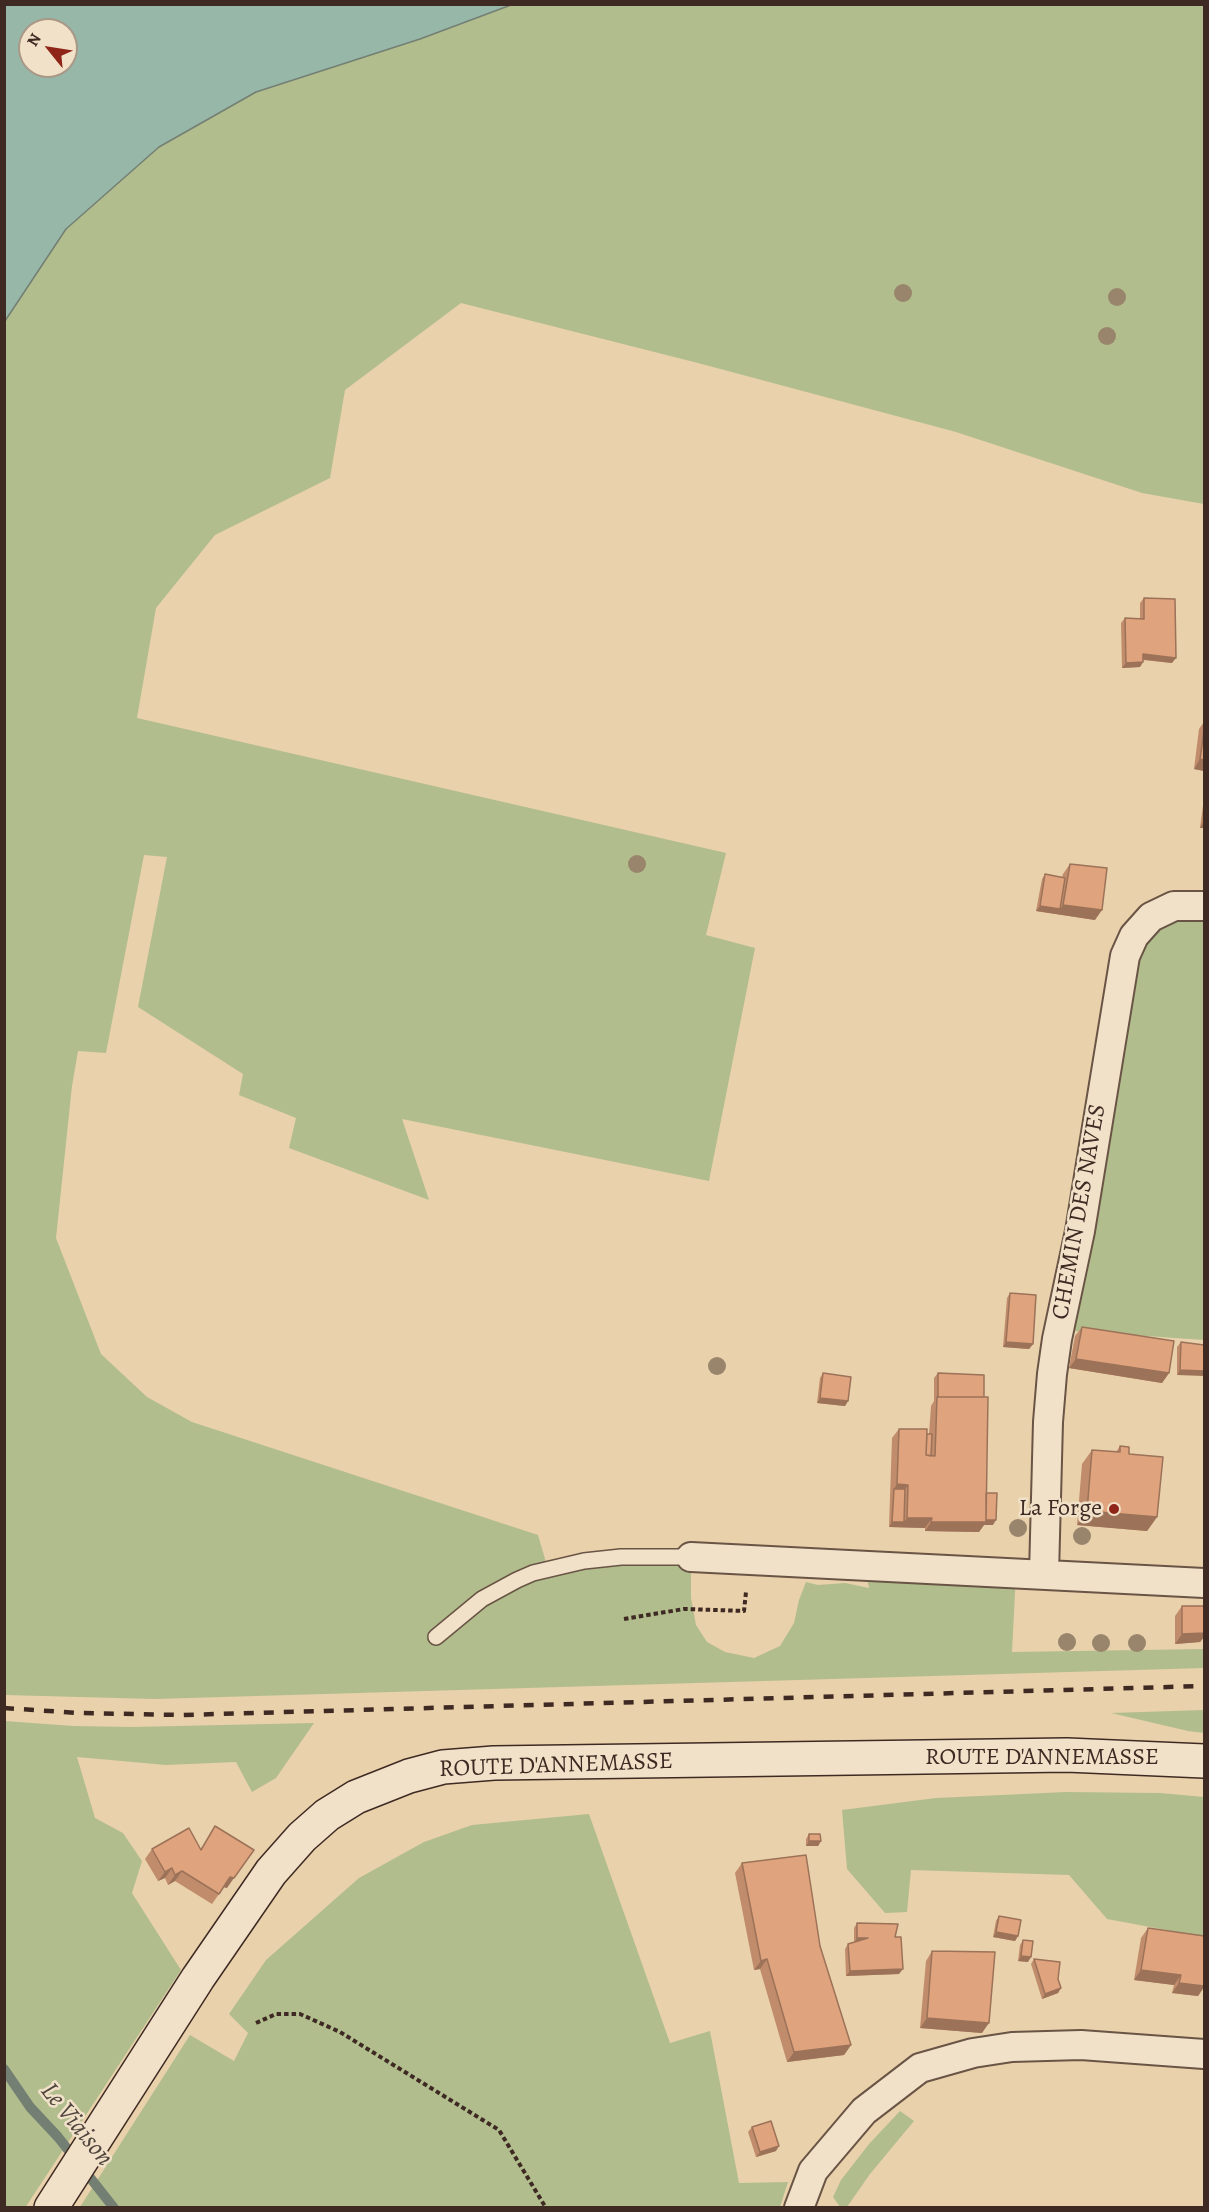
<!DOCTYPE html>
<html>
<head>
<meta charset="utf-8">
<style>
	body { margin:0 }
	#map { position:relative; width:1209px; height:2212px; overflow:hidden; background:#e9d1ab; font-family:Alegreya,serif }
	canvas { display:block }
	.frame { position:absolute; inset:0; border:6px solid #3e2a23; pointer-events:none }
	.north { position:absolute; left:18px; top:18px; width:60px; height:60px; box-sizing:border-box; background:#f1e1c8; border:2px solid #a99886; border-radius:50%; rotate:300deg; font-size:16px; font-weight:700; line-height:24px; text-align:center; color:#3e2a23 }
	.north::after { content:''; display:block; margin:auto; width:21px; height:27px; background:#8f2418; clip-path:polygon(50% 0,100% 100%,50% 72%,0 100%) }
</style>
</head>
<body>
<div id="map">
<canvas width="1209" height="2212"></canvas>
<div class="frame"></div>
<div class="north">N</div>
</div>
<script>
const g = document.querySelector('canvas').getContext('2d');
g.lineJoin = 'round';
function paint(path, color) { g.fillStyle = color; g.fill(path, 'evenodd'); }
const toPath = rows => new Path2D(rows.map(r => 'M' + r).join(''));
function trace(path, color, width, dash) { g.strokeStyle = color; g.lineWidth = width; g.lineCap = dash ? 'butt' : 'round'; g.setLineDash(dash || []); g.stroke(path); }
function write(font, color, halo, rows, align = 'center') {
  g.font = font + ' Alegreya,serif'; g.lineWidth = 5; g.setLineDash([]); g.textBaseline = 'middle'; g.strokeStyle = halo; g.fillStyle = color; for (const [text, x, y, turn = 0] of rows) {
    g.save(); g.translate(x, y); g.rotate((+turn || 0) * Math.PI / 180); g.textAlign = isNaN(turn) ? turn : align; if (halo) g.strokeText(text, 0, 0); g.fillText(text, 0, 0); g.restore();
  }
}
paint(toPath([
	[511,5,1204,5,1204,504,1142,493,956,432,698,363,461,303,345,390,330,478,215,535,156,608,137,718,726,853,706,935,755,948,709,1181,402,1119,429,1200,289,1148,296,1118,239,1095,243,1074,138,1007,167,857,144,855,106,1053,78,1051,72,1086,56,1238,101,1354,147,1397,192,1422,538,1535,548,1569,691,1557,691,1598,696,1625,707,1642,725,1652,754,1658,780,1646,794,1623,799,1600,806,1582,818,1585,845,1583,869,1588,864,1565,1016,1573,1012,1652,1204,1649,1204,1668,155,1699,5,1695,4,321,66,229,159,147,256,92,420,39],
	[1204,906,1204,1340,1059,1330,1134,936],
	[1204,1710,1204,1733,1188,1731,1111,1713],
	[5,1721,73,1726,132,1727,314,1723,276,1778,252,1792,236,1762,166,1765,77,1757,95,1818,123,1833,142,1861,132,1893,181,1970,25,2208,4,2207],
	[1066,1792,1160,1793,1204,1797,1204,1937,1107,1919,1069,1875,911,1870,907,1912,885,1913,847,1869,842,1810,936,1798],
	[589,1814,670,2043,710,2031,739,2183,788,2182,780,2207,80,2207,190,2035,234,2061,248,2033,229,2014,266,1960,359,1878,424,1842,472,1825],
	[900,2111,914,2121,870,2174,847,2207,840,2207,833,2197,841,2180,869,2144]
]), '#b1bd8d');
const water = toPath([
	[5,4,511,4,511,5,420,39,256,92,159,147,66,229,5,321,5,4],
	[30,30,66,30,66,66,30,66,30,30]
]);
paint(water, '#97b7a9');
trace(water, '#737f73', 1.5);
trace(toPath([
	[4,2069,30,2107,58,2137,114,2208]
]), '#737f73', 10);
const lane = toPath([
	[436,1637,482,1599,517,1580,533,1573,584,1561,621,1557,691,1557]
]);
const street = toPath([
	[691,1557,1204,1583],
	[1044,1574,1048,1422,1052,1374,1057,1339,1080,1231,1125,956,1134,936,1151,917,1174,906,1204,906],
	[799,2208,813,2171,864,2111,920,2068,973,2053,1012,2047,1081,2045,1204,2054]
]);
const secondary = toPath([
	[51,2208,198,1978,271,1872,302,1837,327,1815,356,1797,409,1776,443,1767,494,1763,1067,1755,1204,1761]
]);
trace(lane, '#695445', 18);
trace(street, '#695445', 32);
trace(secondary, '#3e2a23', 36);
trace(toPath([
	[624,1619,684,1609,744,1611,746,1592],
	[256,2023,276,2014,300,2014,340,2032,499,2130,546,2208]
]), '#3e2a23', 4, [4.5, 3]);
trace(lane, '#f1e1c8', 15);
trace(street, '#f1e1c8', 28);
trace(secondary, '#f1e1c8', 33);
trace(toPath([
	[4,1708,79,1713,182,1715,1204,1686]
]), '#3e2a23', 4.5, [10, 10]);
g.fillStyle = '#98856c';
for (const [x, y] of [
	[903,293],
	[1117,297],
	[1107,336],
	[637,864],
	[717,1366],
	[1018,1528],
	[1082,1536],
	[1067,1642],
	[1101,1643],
	[1137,1643]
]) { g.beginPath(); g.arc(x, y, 9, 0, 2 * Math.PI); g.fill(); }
paint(toPath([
	[1144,598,1172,663,1143,660,1143,662,1140,667,1122,668,1121,623,1125,618,1140,619,1140,603],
	[1204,722,1204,771,1194,769,1199,729],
	[1204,798,1204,828,1200,828],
	[1070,864,1095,920,1036,911,1042,879,1045,874,1062,877,1063,874],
	[1010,1293,1033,1344,1029,1349,1003,1347,1007,1298],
	[1082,1327,1169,1373,1162,1383,1069,1368,1075,1336],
	[1181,1342,1204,1345,1177,1375,1177,1347],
	[823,1373,848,1401,845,1406,817,1403,820,1378],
	[938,1373,984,1397,986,1493,993,1525,984,1525,979,1532,925,1531,925,1528,889,1527,892,1438,899,1429,929,1434,931,1406,934,1401,934,1378],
	[1120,1446,1129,1454,1157,1517,1147,1531,1077,1525,1082,1464,1092,1450,1116,1452],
	[1182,1606,1204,1637,1200,1642,1175,1644,1175,1616],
	[215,1826,227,1888,224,1887,212,1904,175,1881,168,1885,165,1878,158,1881,145,1859,152,1849,201,1849],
	[809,1834,821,1841,818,1846,806,1846,806,1839],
	[742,1863,820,1946,851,2045,844,2055,787,2062,760,1969,754,1970,735,1873],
	[999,1916,1018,1936,1015,1941,993,1937,996,1921],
	[857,1923,895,1937,899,1974,846,1976,845,1949,848,1944,854,1942,854,1928],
	[1148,1928,1204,1936,1204,1987,1198,1996,1172,1993,1174,1985,1134,1980,1141,1938],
	[1023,1940,1028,1962,1018,1961,1020,1945],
	[932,1951,982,2033,920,2028,926,1961],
	[1034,1959,1058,1979,1061,1988,1058,1993,1042,1999,1031,1964],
	[752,2127,776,2151,756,2157,748,2132]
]), '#c08c6c');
paint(toPath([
	[1143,654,1176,658,1172,663,1139,659],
	[1143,662,1140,667,1122,668,1126,663],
	[1200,759,1204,760,1204,771,1194,769],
	[1204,821,1204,828,1200,828],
	[1063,905,1102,910,1095,920,1036,911,1040,906,1060,909],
	[1006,1342,1033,1344,1029,1349,1003,1347],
	[1076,1359,1169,1373,1162,1383,1069,1368],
	[1180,1370,1204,1371,1204,1376,1177,1375],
	[820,1398,848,1401,845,1406,817,1403],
	[897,1484,908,1485,902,1494,894,1489],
	[1087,1511,1157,1517,1147,1531,1077,1525],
	[907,1518,932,1518,925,1528,889,1527,892,1522,904,1522],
	[983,1520,996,1520,993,1525,984,1525,979,1532,925,1531,931,1522],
	[1204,1630,1204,1637,1200,1642,1175,1644,1182,1634],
	[809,1841,821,1841,818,1846,806,1846],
	[172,1868,165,1878,158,1881,165,1872],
	[182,1871,175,1881,168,1885,175,1875],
	[230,1877,234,1878,227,1888,223,1887],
	[996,1932,1018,1936,1015,1941,993,1937],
	[857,1938,868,1938,854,1943],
	[1021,1956,1031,1957,1028,1962,1018,1961],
	[767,1959,760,1969,754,1970,761,1961],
	[903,1969,899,1974,846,1976,850,1971],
	[1141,1970,1181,1975,1174,1985,1134,1980],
	[1179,1983,1204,1986,1204,1987,1198,1996,1172,1993],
	[1061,1988,1058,1993,1042,1999,1045,1994],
	[927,2018,989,2023,982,2033,920,2028],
	[851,2045,844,2055,787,2062,794,2052],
	[779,2146,776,2151,756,2157,760,2152]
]), '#9c7258');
const building = toPath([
	[1144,598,1175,599,1176,658,1143,654,1143,662,1126,663,1125,618,1144,619,1144,598],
	[1204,731,1204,760,1200,759,1204,731],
	[1070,864,1107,868,1102,910,1063,905,1070,864],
	[1045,874,1065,878,1060,909,1040,906,1045,874],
	[1010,1293,1036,1295,1033,1344,1006,1342,1010,1293],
	[1082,1327,1174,1341,1169,1373,1076,1359,1082,1327],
	[1181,1342,1204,1345,1204,1371,1180,1370,1181,1342],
	[823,1373,851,1377,848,1401,820,1398,823,1373],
	[938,1373,984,1375,984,1397,938,1397,938,1373],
	[937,1397,988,1397,986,1522,931,1522,932,1518,907,1518,908,1485,897,1484,899,1429,927,1429,926,1455,935,1456,937,1397],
	[927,1434,932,1434,931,1456,926,1455,927,1434],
	[1120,1446,1129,1447,1129,1454,1163,1457,1157,1517,1087,1511,1092,1450,1120,1452,1120,1446],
	[894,1489,905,1489,904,1522,892,1522,894,1489],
	[986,1493,997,1493,996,1520,986,1520,986,1493],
	[1182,1606,1204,1606,1204,1633,1182,1634,1182,1606],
	[215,1826,254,1850,234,1878,230,1877,219,1894,182,1871,175,1875,172,1868,165,1872,152,1849,189,1828,201,1850,215,1826],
	[809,1834,820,1834,821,1841,809,1841,809,1834],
	[806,1855,820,1946,851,2045,794,2052,767,1959,761,1961,742,1863,806,1855],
	[999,1916,1021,1920,1018,1936,996,1932,999,1916],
	[857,1923,898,1924,895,1937,901,1937,903,1969,850,1971,848,1944,868,1938,857,1938,857,1923],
	[1148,1928,1204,1936,1204,1986,1179,1983,1181,1975,1141,1970,1148,1928],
	[1023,1940,1033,1941,1031,1957,1021,1956,1023,1940],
	[932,1951,995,1952,989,2023,927,2018,932,1951],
	[1034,1959,1060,1962,1058,1979,1061,1988,1045,1994,1034,1959],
	[771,2121,779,2146,760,2152,752,2127,771,2121]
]);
paint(building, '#dfa37e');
trace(building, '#9c7258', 1.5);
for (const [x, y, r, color] of [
	[1114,1509,6,"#8f2418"]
]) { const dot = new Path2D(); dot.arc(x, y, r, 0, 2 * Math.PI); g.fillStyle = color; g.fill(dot); trace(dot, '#f1e1c8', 2); }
write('24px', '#3e2a23', '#f1e1c8', [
	["CHEMIN DES NAVES",1080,1212,-80],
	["ROUTE D'ANNEMASSE",1042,1758],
	["ROUTE D'ANNEMASSE",556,1766,-2]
]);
write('24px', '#3e2a23', '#f1e1c8', [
	["La Forge",1102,1509]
], 'right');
write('italic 26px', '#50463e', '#f1e1c8', [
	["Le Viaison",76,2125,51]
]);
</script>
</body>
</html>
